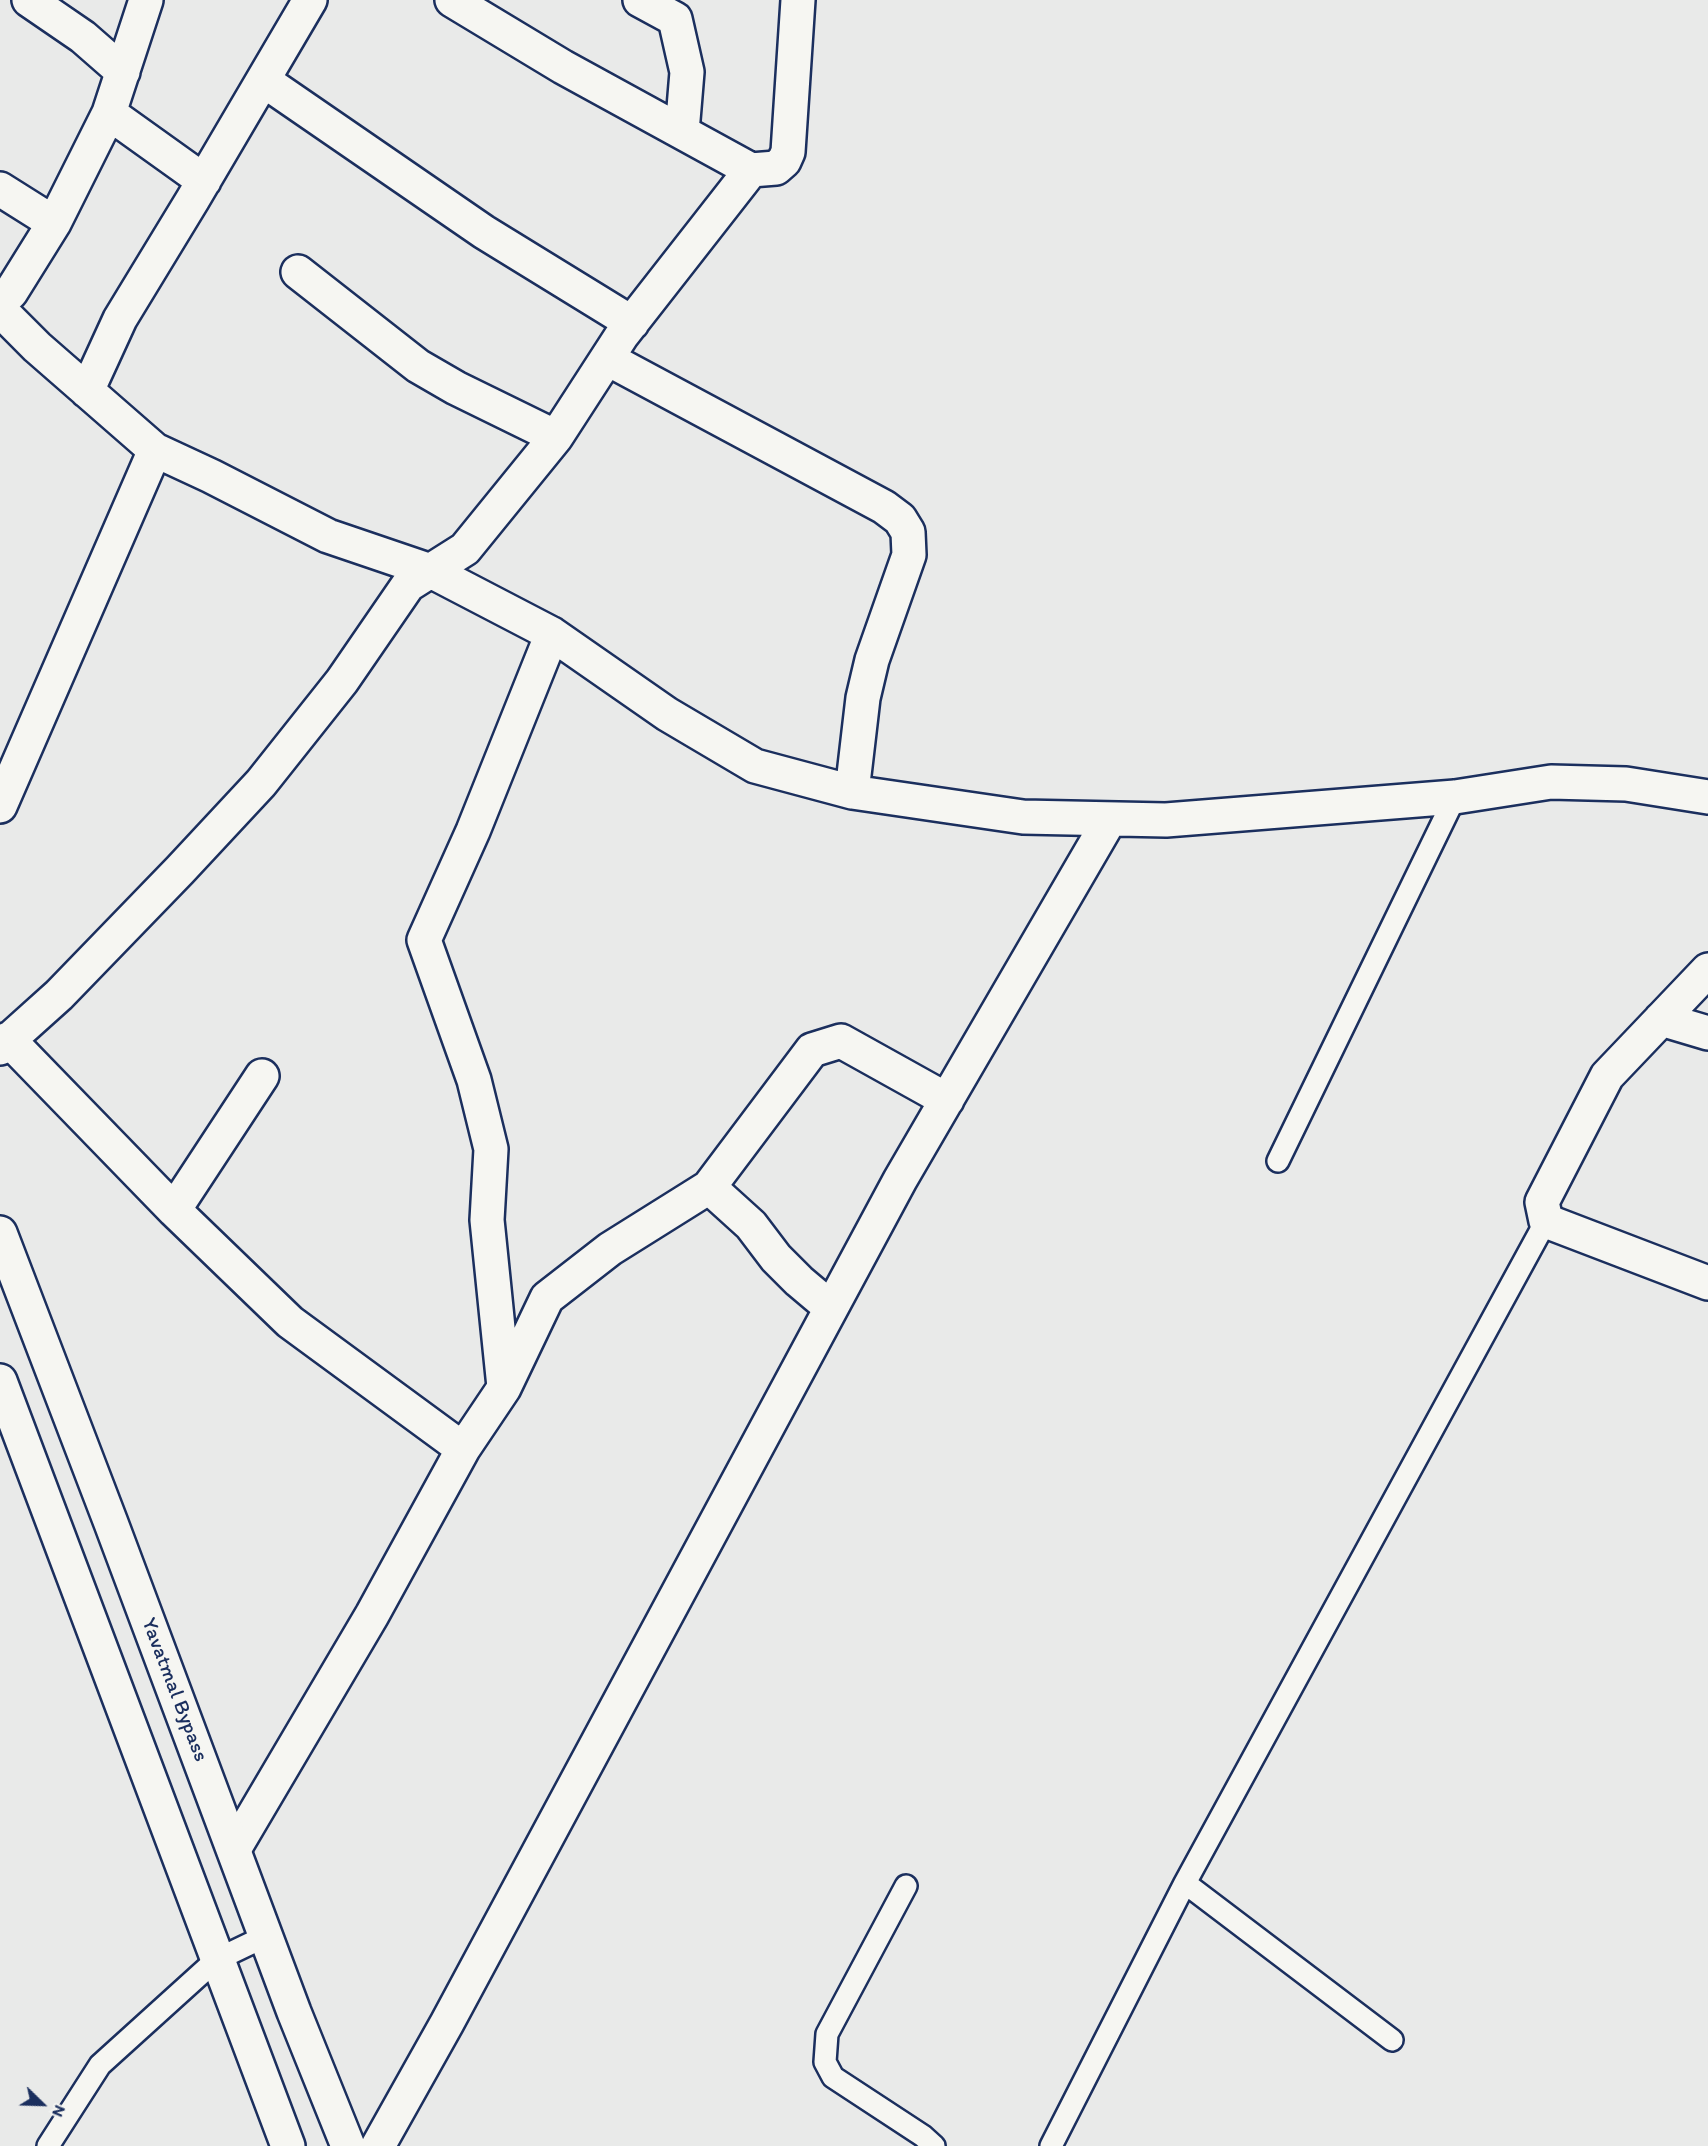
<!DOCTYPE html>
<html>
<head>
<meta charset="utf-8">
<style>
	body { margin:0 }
	#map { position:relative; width:1708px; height:2146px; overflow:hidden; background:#e9eae9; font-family:Itim,sans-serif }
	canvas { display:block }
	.north { position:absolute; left:12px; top:2074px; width:60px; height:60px; -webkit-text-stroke:4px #f6f6f2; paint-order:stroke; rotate:113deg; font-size:16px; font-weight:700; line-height:24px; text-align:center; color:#1b2f5e }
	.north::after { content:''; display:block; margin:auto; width:21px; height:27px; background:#1b2f5e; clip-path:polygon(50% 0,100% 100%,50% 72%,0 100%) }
</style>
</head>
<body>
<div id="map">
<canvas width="1708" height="2146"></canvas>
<div class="north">N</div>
</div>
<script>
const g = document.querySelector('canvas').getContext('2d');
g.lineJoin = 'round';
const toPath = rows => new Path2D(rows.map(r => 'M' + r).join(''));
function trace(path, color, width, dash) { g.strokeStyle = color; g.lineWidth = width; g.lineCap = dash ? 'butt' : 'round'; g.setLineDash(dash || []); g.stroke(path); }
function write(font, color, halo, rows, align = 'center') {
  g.font = font + ' Itim,sans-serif'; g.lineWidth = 4.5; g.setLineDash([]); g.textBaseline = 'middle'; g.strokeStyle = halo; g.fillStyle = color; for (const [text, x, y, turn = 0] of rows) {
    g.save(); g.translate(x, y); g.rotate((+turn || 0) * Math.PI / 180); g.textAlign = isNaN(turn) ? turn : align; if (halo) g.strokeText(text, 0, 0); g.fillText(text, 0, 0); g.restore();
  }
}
const service = toPath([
	[1278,1161,1455,797],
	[1185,1883,1392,2040],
	[906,1886,827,2034,825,2062,833,2077,923,2136,934,2146],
	[48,2146,100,2065,216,1960,266,1936],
	[1051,2146,1185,1883,1546,1221]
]);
const minor = toPath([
	[29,0,83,37,123,72],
	[452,0,563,67,751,170,776,168,784,161,788,152,798,0],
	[640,0,675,19,687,72,682,132],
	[263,80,484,232,632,323],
	[109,113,204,181],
	[0,189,54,223],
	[298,272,418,366,456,388,556,437],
	[0,303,11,292,54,223,109,113,146,0],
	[0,310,37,347,155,450,211,476,328,536,431,571,552,634,667,714,755,766,852,792,1023,817,1166,820,1455,797,1551,782,1626,784,1708,797],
	[608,359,884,507,900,519,908,532,909,555,872,660,863,698,852,792],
	[87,391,120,319,193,199,310,0],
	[0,806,155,450],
	[1708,970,1607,1076,1542,1202,1546,1221,1708,1283],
	[1661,1019,1708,1033],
	[8,1039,174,1210,290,1322,463,1449],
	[0,1048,59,995,180,870,261,783,342,681,408,585,465,549,556,437,622,335,751,170],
	[709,1187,751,1225,776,1258,799,1281,831,1308],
	[174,1210,262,1076],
	[504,1387,487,1220,491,1149,474,1080,424,940,473,831,552,634],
	[234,1849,372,1615,463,1449,504,1388,547,1298,610,1249,709,1187,812,1050,841,1041,947,1100],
	[378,2146,447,2023,900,1180,1110,819]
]);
const primary = toPath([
	[0,1233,111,1523,294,2012,348,2146],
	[0,1381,288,2146]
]);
trace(service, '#1b2f5e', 26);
trace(minor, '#1b2f5e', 38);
trace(primary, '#1b2f5e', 38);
trace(service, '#f6f6f2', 21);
trace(minor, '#f6f6f2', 33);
trace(primary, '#f6f6f2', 33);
write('21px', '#1b2f5e', '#f6f6f2', [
	["Yavatmal Bypass",174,1690,69]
]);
</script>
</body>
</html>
